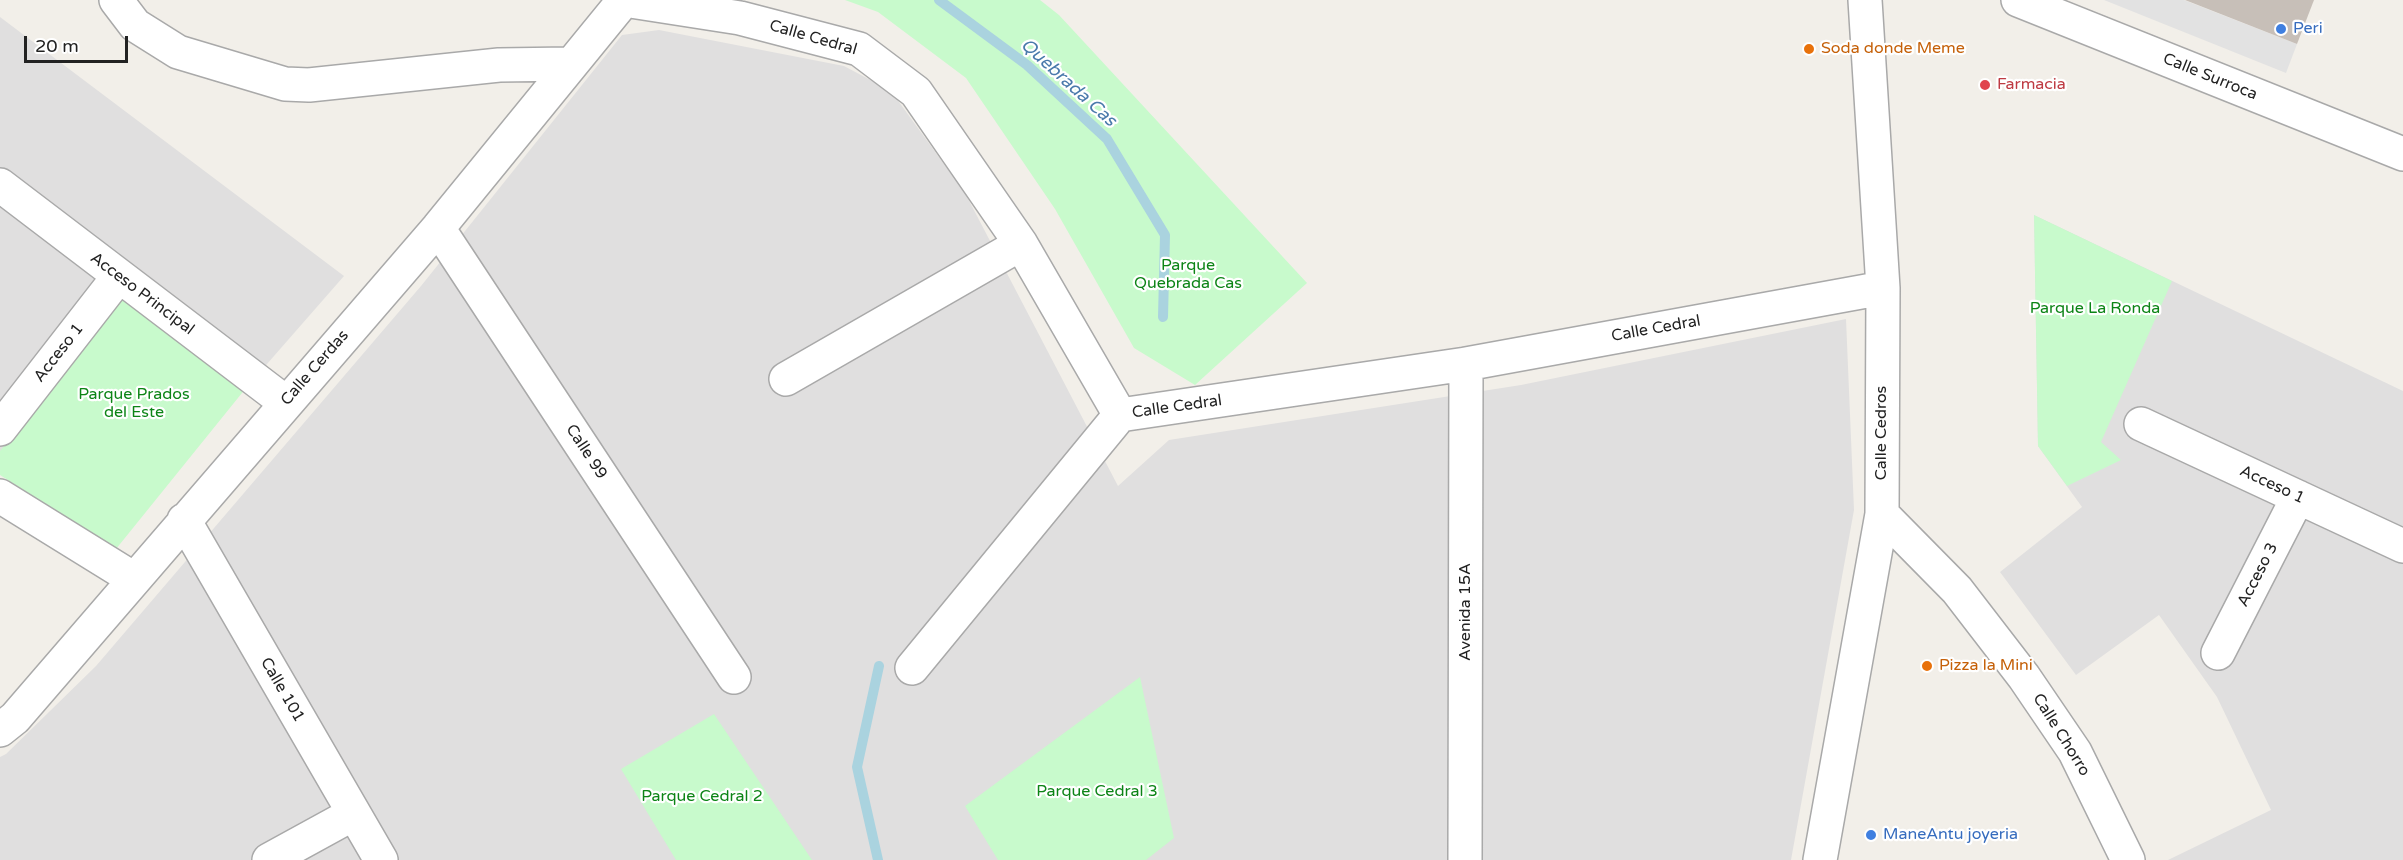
<!DOCTYPE html>
<html>
<head>
<meta charset="utf-8">
<style>
	body { margin:0 }
	#map { position:relative; width:2403px; height:860px; overflow:hidden; background:#f2efe9; font-family:"Varela Round",sans-serif }
	canvas { display:block }
	.scale { position:absolute; left:24px; top:36px; width:104px; height:27px; box-sizing:border-box; border:3px solid #222; border-top:0; padding-left:8px; font-size:18px; line-height:21px; white-space:nowrap; color:#222; -webkit-text-stroke:4px #fff; paint-order:stroke }
</style>
</head>
<body>
<div id="map">
<canvas width="2403" height="860"></canvas>
<div class="scale">20 m</div>
</div>
<script>
const g = document.querySelector('canvas').getContext('2d');
g.lineJoin = 'round';
function paint(path, color) { g.fillStyle = color; g.fill(path, 'evenodd'); }
const toPath = rows => new Path2D(rows.map(r => 'M' + r).join(''));
function trace(path, color, width, dash) { g.strokeStyle = color; g.lineWidth = width; g.lineCap = dash ? 'butt' : 'round'; g.setLineDash(dash || []); g.stroke(path); }
function write(font, color, halo, rows, align = 'center') {
  g.font = font + ' "Varela Round",sans-serif'; g.lineWidth = 4.5; g.setLineDash([]); g.textBaseline = 'middle'; g.strokeStyle = halo; g.fillStyle = color; for (const [text, x, y, turn = 0] of rows) {
    g.save(); g.translate(x, y); g.rotate((+turn || 0) * Math.PI / 180); g.textAlign = isNaN(turn) ? turn : align; if (halo) g.strokeText(text, 0, 0); g.fillText(text, 0, 0); g.restore();
  }
}
paint(toPath([
	[0,17,344,276,246,388,0,475],
	[659,30,844,66,891,91,965,193,1118,486,1169,440,1521,385,1846,319,1854,510,1791,860,0,860,0,757,6,754,96,666,421,286,622,35],
	[2034,215,2403,391,2403,860,2168,860,2271,810,2217,697,2159,615,2076,675,2000,572,2082,507,2038,446]
]), '#e0dfdf');
paint(toPath([
	[845,0,1040,0,1059,15,1307,283,1195,385,1134,348,1055,209,966,78,878,12],
	[2034,215,2172,281,2101,442,2121,460,2067,486,2038,446],
	[122,294,246,388,116,549,0,475,0,451],
	[1140,677,1174,838,1146,860,998,860,965,806],
	[714,714,812,860,676,860,621,769]
]), '#c8facc');
paint(toPath([
	[2104,0,2184,0,2297,44,2286,73]
]), '#e2e2e2');
trace(toPath([
	[939,0,1027,65,1107,139,1165,235,1163,317],
	[878,860,857,767,879,666]
]), '#aad3df', 10);
paint(toPath([
	[2185,0,2314,0,2297,44]
]), '#c7bfb8');
const minor = toPath([
	[116,0,135,25,178,52,285,84,309,85,499,65,570,64],
	[624,0,740,18,859,49,916,92,1021,244,1120,415,1466,364,1883,288],
	[2018,0,2403,154],
	[0,185,285,402],
	[438,228,734,677],
	[786,379,1021,244],
	[2141,424,2403,546],
	[0,429,119,276],
	[0,496,134,579],
	[1882,514,1957,590,2024,677,2075,752,2128,860],
	[184,520,381,860],
	[2218,653,2298,497],
	[912,668,1120,415],
	[0,730,15,718,438,228,624,0],
	[269,860,353,814],
	[1465,860,1466,364],
	[1820,860,1882,514,1883,288,1865,0]
]);
trace(minor, '#a9a9a9', 36);
trace(minor, '#fff', 33);
for (const [x, y, r, color] of [
	[2281,29,6,"#3f7fe0"],
	[1809,49,6,"#e8710a"],
	[1985,85,6,"#e0444e"],
	[1927,666,6,"#e8710a"],
	[1871,835,6,"#3f7fe0"]
]) { const dot = new Path2D(); dot.arc(x, y, r, 0, 2 * Math.PI); g.fillStyle = color; g.fill(dot); trace(dot, '#fff', 2); }
write('16px', '#366cbe', '#fff', [
	["Peri",2293,29],
	["ManeAntu joyeria",1883,835]
], 'left');
write('16px', '#222', '#fff', [
	["Calle Cedral",813,38,16],
	["Calle Surroca",2210,77,22],
	["Acceso Principal",142,294,37],
	["Calle Cedral",1656,329,-10],
	["Acceso 1",59,353,-52],
	["Calle Cerdas",315,368,-49],
	["Calle Cedral",1177,407,-8],
	["Calle Cedros",1882,433,-90],
	["Calle 99",586,452,57],
	["Acceso 1",2272,485,25],
	["Acceso 3",2258,575,-63],
	["Avenida 15A",1466,612,-90],
	["Calle 101",282,690,60],
	["Calle Chorro",2061,735,58]
]);
write('16px', '#c56008', '#fff', [
	["Soda donde Meme",1821,49],
	["Pizza la Mini",1939,666]
], 'left');
write('16px', '#be3a42', '#fff', [
	["Farmacia",1997,85]
], 'left');
write('16px', '#0c8416', '#fff', [
	["Parque",1188,266],
	["Quebrada Cas",1188,284],
	["Parque La Ronda",2095,309],
	["Parque Prados",134,395],
	["del Este",134,413],
	["Parque Cedral 3",1097,792],
	["Parque Cedral 2",702,797]
]);
write('italic 18px', '#4a7aab', '#fff', [
	["Quebrada Cas",1068,83,42]
]);
</script>
</body>
</html>
